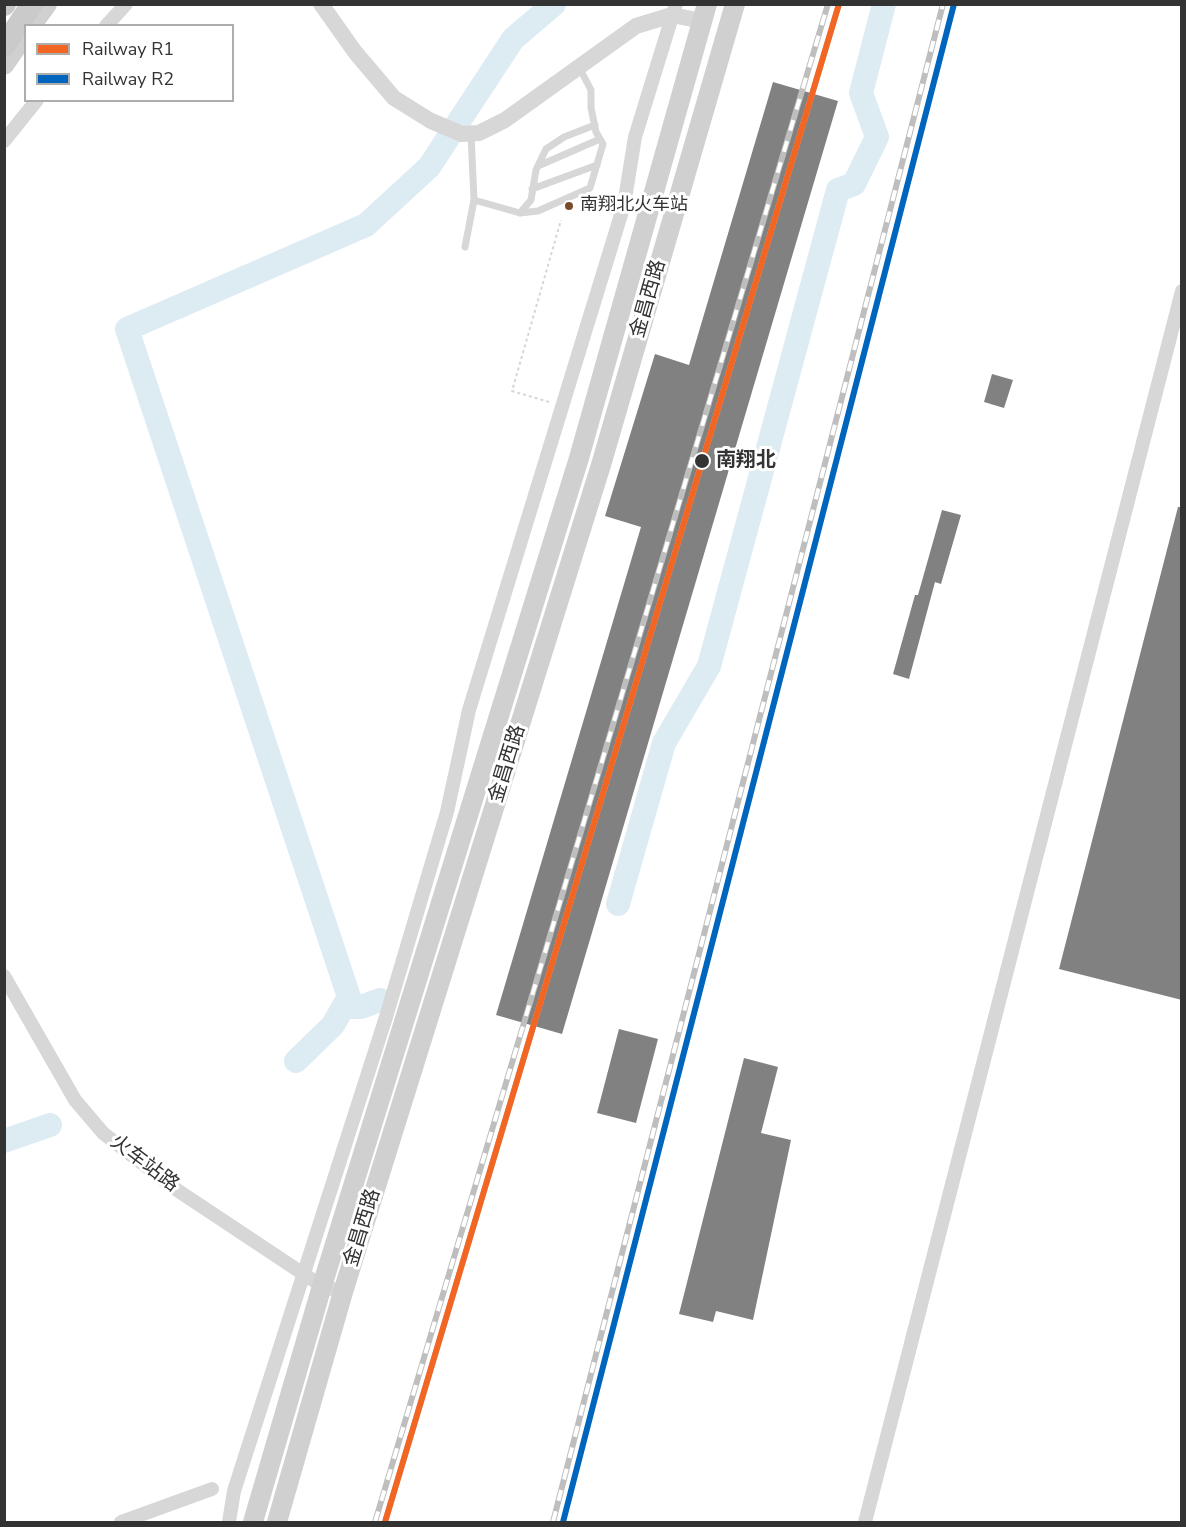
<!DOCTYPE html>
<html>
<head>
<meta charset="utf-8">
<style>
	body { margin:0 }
	#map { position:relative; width:1186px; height:1527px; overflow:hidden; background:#fff; font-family:"Nunito Sans",sans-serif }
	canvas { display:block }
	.frame { position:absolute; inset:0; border:6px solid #333; pointer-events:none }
	.legend { position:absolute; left:24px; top:24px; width:210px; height:78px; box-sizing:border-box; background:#fff; border:2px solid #adadad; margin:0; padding:8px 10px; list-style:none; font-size:18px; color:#333 }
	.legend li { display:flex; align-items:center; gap:12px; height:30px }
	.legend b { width:30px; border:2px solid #adadad }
</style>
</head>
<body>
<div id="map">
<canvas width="1186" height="1527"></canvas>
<div class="frame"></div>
<ul class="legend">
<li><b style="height:8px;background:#f26522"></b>Railway R1</li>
<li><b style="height:8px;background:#0065bd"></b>Railway R2</li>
</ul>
</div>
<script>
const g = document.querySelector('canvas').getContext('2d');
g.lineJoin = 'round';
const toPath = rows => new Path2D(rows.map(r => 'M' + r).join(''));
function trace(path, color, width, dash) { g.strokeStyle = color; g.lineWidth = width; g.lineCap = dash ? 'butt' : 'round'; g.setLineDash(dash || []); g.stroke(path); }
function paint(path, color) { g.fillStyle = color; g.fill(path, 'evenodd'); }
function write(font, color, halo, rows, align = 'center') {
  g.font = font + ' "Nunito Sans","Noto Sans SC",sans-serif'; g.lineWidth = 6; g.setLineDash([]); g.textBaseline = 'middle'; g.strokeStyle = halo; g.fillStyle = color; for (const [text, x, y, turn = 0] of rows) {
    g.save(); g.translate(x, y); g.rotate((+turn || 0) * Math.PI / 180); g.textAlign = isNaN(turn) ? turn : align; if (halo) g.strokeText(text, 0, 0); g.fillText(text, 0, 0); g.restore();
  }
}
trace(toPath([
	[618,904,664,743,709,666,838,190,854,184,877,137,861,93,884,4],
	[343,1007,361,1007,380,1000],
	[296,1061,333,1025,349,997,127,329,366,225,429,167,513,39,554,4],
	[4,1141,50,1125]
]), '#ddebf3', 24);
paint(toPath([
	[773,82,838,101,562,1034,496,1015,641,527,605,516,655,354,689,365],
	[992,374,1013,380,1004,408,984,402],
	[1178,507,1182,507,1182,1000,1059,969],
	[942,510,961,515,941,584,935,582,909,679,893,674,915,595,918,595],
	[619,1029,658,1039,636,1123,597,1113],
	[744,1058,778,1067,761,1133,791,1140,753,1320,716,1311,713,1322,679,1314]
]), '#818181');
trace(toPath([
	[549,402,512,391,561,220]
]), '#d6d6d6', 2, [3, 3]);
trace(toPath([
	[538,166,600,139],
	[532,189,597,165],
	[474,200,520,213,538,211,590,188,603,144,596,132,591,108,591,90,579,67],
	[520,213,531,200,536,170,546,149,564,137,595,125],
	[465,247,474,200,471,134]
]), '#d7d7d7', 7);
trace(toPath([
	[106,26,126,4],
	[4,141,37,100],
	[4,976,75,1100,103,1133,174,1188,302,1273,322,1286,343,1292],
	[121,1522,212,1489],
	[229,1522,234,1491,386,1017,447,812,469,710,624,205,635,137,676,4],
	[865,1522,1182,291]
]), '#d7d7d7', 14);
trace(toPath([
	[321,4,355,52,394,98,431,121,462,134,479,133,505,120,636,26,672,15,702,21]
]), '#d7d7d7', 16);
trace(toPath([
	[31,26,47,4],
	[4,65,26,33],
	[253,1522,322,1286,579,458,707,4],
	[277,1522,343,1292,601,465,735,4]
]), '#d0d0d0', 20);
trace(toPath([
	[4,46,32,4]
]), '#cacaca', 22);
trace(toPath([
	[4,5,5,4]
]), '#c7c7c7', 22);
const rail = toPath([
	[375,1522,828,4],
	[385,1522,839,4],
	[553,1522,943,4]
]);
trace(rail, '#bebebe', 6);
trace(rail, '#fff', 4, [11]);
trace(toPath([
	[385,1522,839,4]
]), '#f26522', 6);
trace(toPath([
	[563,1522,954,4]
]), '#0065bd', 6);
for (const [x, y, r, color] of [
	[569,206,5,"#7a4b2a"],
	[702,461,8,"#333"]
]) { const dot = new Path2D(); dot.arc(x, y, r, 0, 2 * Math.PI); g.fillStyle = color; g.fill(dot); trace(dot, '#fff', 2); }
write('18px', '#333', '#fff', [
	["南翔北火车站",580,206]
], 'left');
write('20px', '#333', '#fff', [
	["金昌西路",649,299,-74],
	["金昌西路",508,764,-73],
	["火车站路",144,1164,37],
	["金昌西路",363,1228,-73]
]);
write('bold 20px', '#333', '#fff', [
	["南翔北",716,461]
], 'left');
</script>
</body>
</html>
